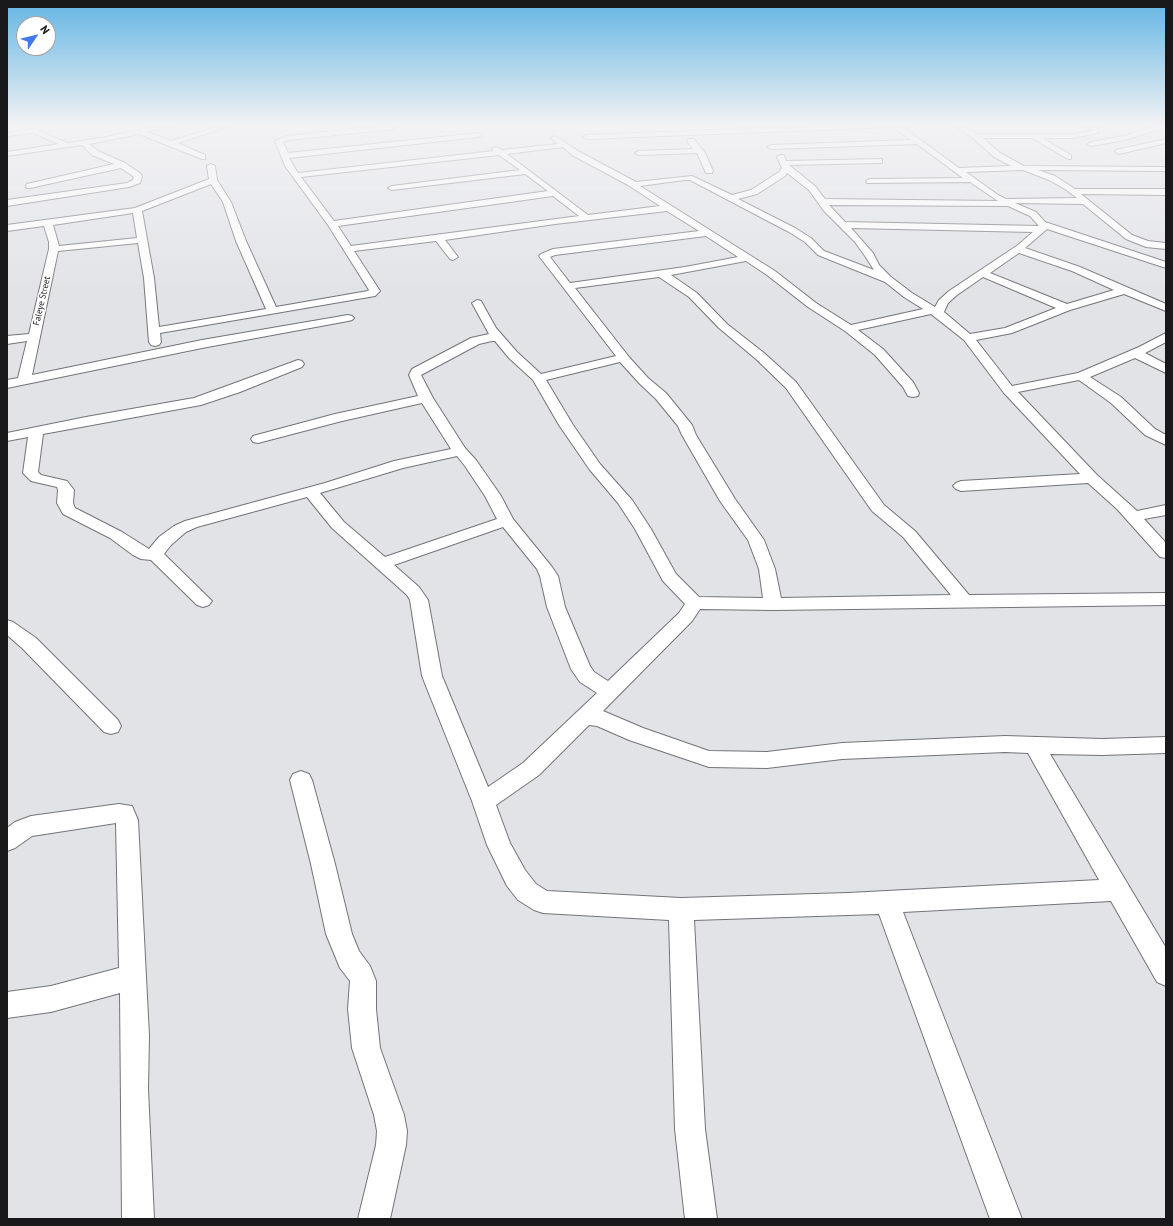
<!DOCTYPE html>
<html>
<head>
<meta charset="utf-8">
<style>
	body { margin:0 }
	#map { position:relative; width:1173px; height:1226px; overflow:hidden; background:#e2e3e7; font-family:"PT Sans",sans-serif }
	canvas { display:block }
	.frame { position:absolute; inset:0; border:8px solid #18181a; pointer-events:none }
	.north { position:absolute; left:16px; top:16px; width:40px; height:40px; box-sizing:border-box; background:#fff; border:1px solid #a3a3a3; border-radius:50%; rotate:55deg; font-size:11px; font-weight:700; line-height:16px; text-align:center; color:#18181a }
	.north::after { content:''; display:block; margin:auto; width:14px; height:18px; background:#4079e9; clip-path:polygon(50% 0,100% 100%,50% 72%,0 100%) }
</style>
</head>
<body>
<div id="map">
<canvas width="1173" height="1226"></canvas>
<div class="frame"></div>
<div class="north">N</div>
</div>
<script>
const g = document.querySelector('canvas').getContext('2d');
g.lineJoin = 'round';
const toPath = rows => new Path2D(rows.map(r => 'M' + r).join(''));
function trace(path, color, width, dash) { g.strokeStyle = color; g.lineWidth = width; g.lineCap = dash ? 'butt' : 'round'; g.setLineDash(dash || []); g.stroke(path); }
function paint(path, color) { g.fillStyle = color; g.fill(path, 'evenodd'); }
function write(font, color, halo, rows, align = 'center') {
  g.font = font + ' "PT Sans",sans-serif'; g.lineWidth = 3.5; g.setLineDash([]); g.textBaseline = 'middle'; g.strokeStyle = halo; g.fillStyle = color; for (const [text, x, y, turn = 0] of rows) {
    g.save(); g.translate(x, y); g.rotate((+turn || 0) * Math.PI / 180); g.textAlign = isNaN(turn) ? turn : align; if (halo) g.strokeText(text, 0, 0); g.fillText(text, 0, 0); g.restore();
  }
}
const minor = toPath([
	[159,125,171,125,147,132,171,141,223,125,233,125,178,143,205,155,205,159,202,159,139,134,89,144,98,151,125,163,141,174,142,176,140,183,129,187,7,206,7,200,127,183,133,180,134,177,121,168,30,188,27,188,26,186,27,184,114,164,92,155,82,145,7,156,7,152,59,144,33,133,7,136,7,132,34,129,68,143,107,137,159,125],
	[387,125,395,125,396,127,393,129,288,140,283,142,288,153,478,133,482,135,478,137,289,158,298,173,494,151,492,149,496,147,502,150,558,144,551,138,555,136,578,151,636,182,692,176,732,195,751,190,779,172,782,168,777,157,781,155,784,155,786,161,882,159,882,163,879,163,789,165,815,186,825,199,998,201,970,182,867,183,866,181,870,179,963,178,917,144,771,149,767,147,771,145,911,140,893,127,587,139,583,137,587,135,840,125,900,125,959,168,1011,166,994,157,973,138,954,125,962,125,977,134,1073,134,1092,131,1084,125,1092,125,1098,129,1098,133,1073,138,1042,138,1071,155,1071,159,1068,159,1032,138,983,138,1000,153,1024,166,1166,167,1166,171,1038,170,1055,176,1075,189,1166,189,1166,195,1081,194,1132,235,1148,241,1166,243,1166,249,1146,247,1126,239,1083,204,1015,203,1036,212,1045,222,1166,262,1166,268,1047,229,1025,248,1080,267,1166,304,1166,311,1124,294,1070,310,1012,333,976,340,1012,386,1078,373,1139,347,1166,333,1166,342,1145,353,1166,364,1166,373,1135,358,1090,377,1121,397,1155,429,1166,435,1166,445,1145,435,1111,403,1079,380,1018,392,1097,475,1137,511,1166,505,1166,515,1144,519,1166,543,1166,558,1160,557,1117,509,1088,483,961,491,956,489,953,486,956,483,961,481,1080,474,1004,393,964,340,931,314,858,330,883,349,913,382,919,393,918,396,913,397,908,396,903,387,875,355,845,331,808,307,767,275,746,261,671,275,697,293,727,324,764,353,796,382,884,505,915,531,969,595,1166,593,1166,605,773,610,700,609,692,621,603,711,643,728,709,751,767,752,842,743,1005,736,1102,739,1166,737,1166,753,1102,755,1050,754,1166,948,1166,986,1157,982,1111,901,903,912,1022,1219,990,1219,879,914,694,920,705,1129,717,1219,685,1219,675,1129,669,920,543,913,534,910,518,900,507,886,487,845,472,801,422,676,410,600,407,595,332,528,307,497,197,527,186,532,171,545,164,554,212,601,209,605,203,607,197,605,151,560,141,559,133,555,110,538,63,514,57,503,58,490,57,487,31,481,23,473,28,437,7,441,7,433,86,417,194,398,298,360,302,361,304,364,302,367,240,392,201,405,43,434,38,472,41,475,67,481,74,490,73,503,75,508,122,532,149,549,159,537,174,526,185,521,325,483,394,461,451,449,422,403,342,421,258,443,253,442,251,439,253,436,335,414,418,396,409,375,412,369,471,338,489,334,472,303,477,300,481,301,496,328,517,352,541,374,616,356,539,256,541,254,553,249,699,231,667,211,555,224,445,240,458,257,453,260,450,259,436,241,354,251,380,291,375,296,160,333,161,342,159,345,155,346,151,345,149,342,144,278,138,243,58,251,32,375,202,340,348,315,352,316,354,318,352,320,348,321,202,348,7,388,7,380,18,378,27,341,7,344,7,336,29,334,49,249,49,242,44,226,7,231,7,225,135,208,209,179,207,166,211,164,215,166,217,180,231,202,246,241,276,307,368,291,369,290,328,225,285,166,275,141,287,136,387,125],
	[563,147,572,155,628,185,660,206,588,215,507,154,563,147],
	[499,155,520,170,392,186,388,188,392,190,525,174,548,191,334,221,301,177,499,155],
	[1023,170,1049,180,1065,189,1077,198,1006,199,998,195,966,172,1023,170],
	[787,173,809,190,824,211,855,242,865,256,874,270,824,251,811,238,795,228,738,199,757,194,785,176,787,173],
	[684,180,690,180,789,232,805,242,818,255,885,282,904,297,923,309,851,325,816,303,775,271,640,186,684,180],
	[211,184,223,202,236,241,266,309,159,327,154,278,142,211,211,184],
	[553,196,579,216,351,246,338,226,553,196],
	[829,205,1008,206,1030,216,1039,226,845,222,829,205],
	[133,213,137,238,59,246,53,225,133,213],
	[851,228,1033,232,1018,245,949,291,939,300,935,307,912,293,891,277,879,265,873,253,851,228],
	[706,236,738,257,685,267,570,283,550,257,555,255,706,236],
	[1019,253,1072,271,1114,290,1067,304,990,273,1019,253],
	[659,277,689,297,719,328,756,359,786,388,872,511,903,537,951,595,781,598,775,569,764,540,735,499,696,435,692,425,666,393,648,378,629,357,575,288,659,277],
	[983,277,1056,308,1005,328,970,334,944,312,948,303,957,295,983,277],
	[492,341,495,341,509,358,533,380,559,425,590,470,618,503,635,529,663,581,685,604,679,613,608,681,594,672,590,666,565,607,558,576,552,567,513,519,501,496,476,460,465,448,433,398,421,375,479,344,492,341],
	[620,362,640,384,656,399,678,426,682,435,720,501,748,540,759,569,763,598,699,597,676,574,651,529,632,500,600,464,573,425,546,380,620,362],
	[457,456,465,466,485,496,497,519,385,557,344,522,320,493,403,468,457,456],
	[503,527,537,569,540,576,547,607,571,669,580,682,597,693,523,763,488,787,442,676,428,600,419,587,394,565,503,527],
	[589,725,597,726,629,740,709,767,767,768,842,759,1005,752,1028,753,1099,880,848,893,681,898,547,891,536,884,525,870,510,843,496,805,539,775,589,725],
	[1157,125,1166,125,1166,127,1125,140,1091,146,1087,144,1091,142,1124,136,1157,125],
	[688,139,694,139,705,153,713,171,712,173,706,173,697,153,639,155,635,153,639,151,693,149,687,141,688,139],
	[1166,139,1166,143,1119,154,1115,152,1116,150,1166,139],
	[7,620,13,622,36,638,118,720,121,726,118,732,111,734,104,732,22,648,7,635,7,620],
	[301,771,309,774,312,780,335,864,352,934,359,951,370,966,376,981,376,1009,380,1048,404,1115,407,1131,406,1145,390,1219,358,1219,376,1145,377,1131,374,1115,352,1048,348,1009,350,981,340,968,326,934,311,864,290,780,293,774,301,771],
	[119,804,132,806,138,820,149,1036,148,1089,154,1219,122,1219,120,993,51,1012,7,1018,7,992,51,986,119,968,116,823,32,836,15,848,7,851,7,828,15,822,31,816,119,804]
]);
trace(minor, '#737478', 2);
paint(minor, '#fff');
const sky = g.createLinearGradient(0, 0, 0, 297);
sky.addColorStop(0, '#63b5e4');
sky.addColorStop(0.42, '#f2f2f4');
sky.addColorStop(1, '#f2f2f400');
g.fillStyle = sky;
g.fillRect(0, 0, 1173, 297);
write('9px', '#18181a', '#fff', [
	["Faleye Street",42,301,-77]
]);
</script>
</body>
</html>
